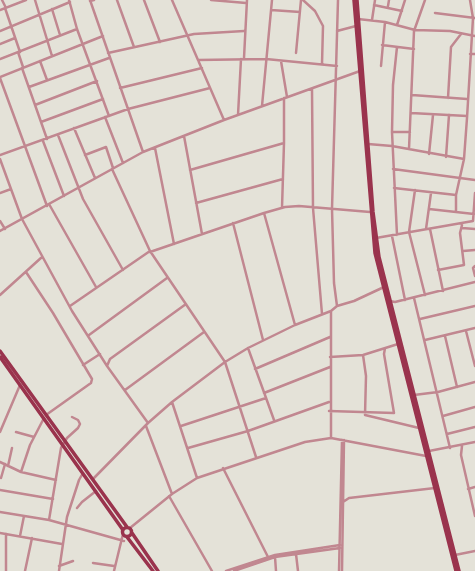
<!DOCTYPE html>
<html>
<head>
<meta charset="utf-8">
<style>
	body { margin:0 }
	canvas { display:block; background:#e4e2d8 }
</style>
</head>
<body>
<canvas width="475" height="571"></canvas>
<script>
const g = document.querySelector('canvas').getContext('2d');
g.lineJoin = 'round';
const toPath = rows => new Path2D(rows.map(r => 'M' + r).join(''));
function trace(path, color, width, dash) { g.strokeStyle = color; g.lineWidth = width; g.lineCap = dash ? 'butt' : 'round'; g.setLineDash(dash || []); g.stroke(path); }
trace(toPath([
	[2,0,6,8],
	[35,0,52,56],
	[69,0,77,29,109,116],
	[90,0,143,152],
	[117,0,134,47],
	[144,0,160,42],
	[172,0,224,120],
	[211,0,246,3],
	[303,0,315,11,323,26,322,64],
	[90,1,94,0],
	[374,5,402,11],
	[388,6,389,0],
	[5,8,20,52],
	[52,9,60,35],
	[0,10,26,0],
	[271,10,300,12],
	[435,13,475,18],
	[358,19,385,22,415,30,450,31,475,36],
	[372,20,375,0],
	[397,25,405,0],
	[0,31,70,2],
	[337,31,356,26],
	[0,44,15,38],
	[382,45,414,49],
	[397,47,393,85,392,132,397,235],
	[18,52,23,67],
	[108,53,194,34,244,31],
	[296,53,301,0],
	[470,54,475,54],
	[244,58,247,0],
	[0,59,77,29],
	[198,60,266,59,337,66],
	[40,61,47,80],
	[281,61,287,97],
	[381,66,385,22],
	[22,68,47,139],
	[0,77,103,36],
	[0,78,47,206],
	[29,87,109,58],
	[120,88,202,68],
	[312,89,313,208,322,314],
	[412,95,467,99],
	[448,98,451,47,461,34],
	[35,105,97,81],
	[262,106,272,0],
	[411,113,467,116],
	[238,115,241,59],
	[105,117,123,163],
	[41,122,103,99],
	[74,128,95,178],
	[392,132,410,132],
	[58,135,83,199,123,270],
	[184,136,202,234],
	[43,141,64,196],
	[368,144,392,146,464,159],
	[155,148,174,244],
	[409,149,414,31,425,0],
	[429,154,433,115],
	[0,155,128,109,210,88],
	[85,155,106,147,113,168],
	[446,157,449,115],
	[0,159,22,219,72,311,107,366,148,423],
	[112,169,150,251,225,362,256,457],
	[393,169,475,180],
	[190,170,284,143],
	[394,188,456,195],
	[415,190,409,232,425,295],
	[0,193,11,189],
	[196,203,283,179],
	[49,204,96,287],
	[282,208,284,143,284,98],
	[429,209,474,214],
	[456,212,456,195,464,159,467,118,473,18,470,0],
	[264,213,295,325],
	[0,221,5,229],
	[233,223,263,340],
	[462,228,475,229],
	[426,229,431,193],
	[430,229,443,291],
	[0,231,143,152,224,120,360,71],
	[392,236,405,300],
	[376,238,473,221,475,193],
	[463,251,475,250],
	[150,252,264,213,285,207,299,206,370,212],
	[475,266,473,268,475,276],
	[438,270,464,265,460,233,462,225],
	[26,272,53,313,92,379,91,383,46,415],
	[0,295,42,257],
	[414,298,450,448],
	[390,301,395,302,475,282],
	[70,306,150,251],
	[337,306,334,283,332,209,338,0],
	[420,319,475,306],
	[466,331,475,366],
	[89,335,167,278],
	[445,336,457,387],
	[425,340,475,328],
	[248,348,274,420],
	[363,355,366,376,365,415,419,428],
	[330,357,363,355,398,344],
	[83,365,100,354],
	[107,366,110,359,186,304],
	[255,369,330,337],
	[125,390,204,332],
	[264,393,330,367],
	[414,395,438,392,475,382],
	[172,402,197,478],
	[329,411,394,413,384,354,385,348],
	[443,416,475,407],
	[146,426,172,494],
	[181,426,266,398],
	[0,432,20,385],
	[16,432,34,437],
	[447,434,475,427],
	[331,438,331,311],
	[462,446,461,455,475,516],
	[188,448,248,431,329,402],
	[429,451,475,442],
	[0,462,21,472,56,480],
	[8,466,12,448],
	[223,468,268,557],
	[21,472,30,445,44,418],
	[1,478,5,464],
	[93,479,148,423,172,402,225,362,248,348,295,325,331,311,337,306,354,301,384,287],
	[468,489,475,487],
	[0,490,53,499],
	[169,496,212,571],
	[343,502,349,498,435,488],
	[77,508,82,502,96,491],
	[0,512,49,520,124,541],
	[49,520,61,448,67,438,78,428,80,424,78,420,72,417],
	[130,528,172,494,197,478,305,442,331,438,426,456],
	[0,533,62,544],
	[6,534,6,571],
	[20,536,24,516],
	[296,554,298,571],
	[455,555,475,551],
	[275,557,276,571],
	[93,563,114,566],
	[59,566,73,561],
	[25,571,32,538],
	[59,571,67,517,79,480,83,473],
	[114,571,123,534],
	[226,571,275,555,340,545],
	[234,571,275,557,340,548],
	[339,571,342,440],
	[342,571,344,440]
]), '#c18790', 2.5);
trace(toPath([
	[354,0,375,253,456,571],
	[357,0,373,212,379,257,459,571],
	[0,351,127,527],
	[0,357,123,530],
	'122.5 532a4.5 4.5 0 1 1 9 0a4.5 4.5 0 1 1-9 0Z',
	[132,533,158,571],
	[127,537,153,571]
]), '#9a334d', 3.5);
</script>
</body>
</html>
